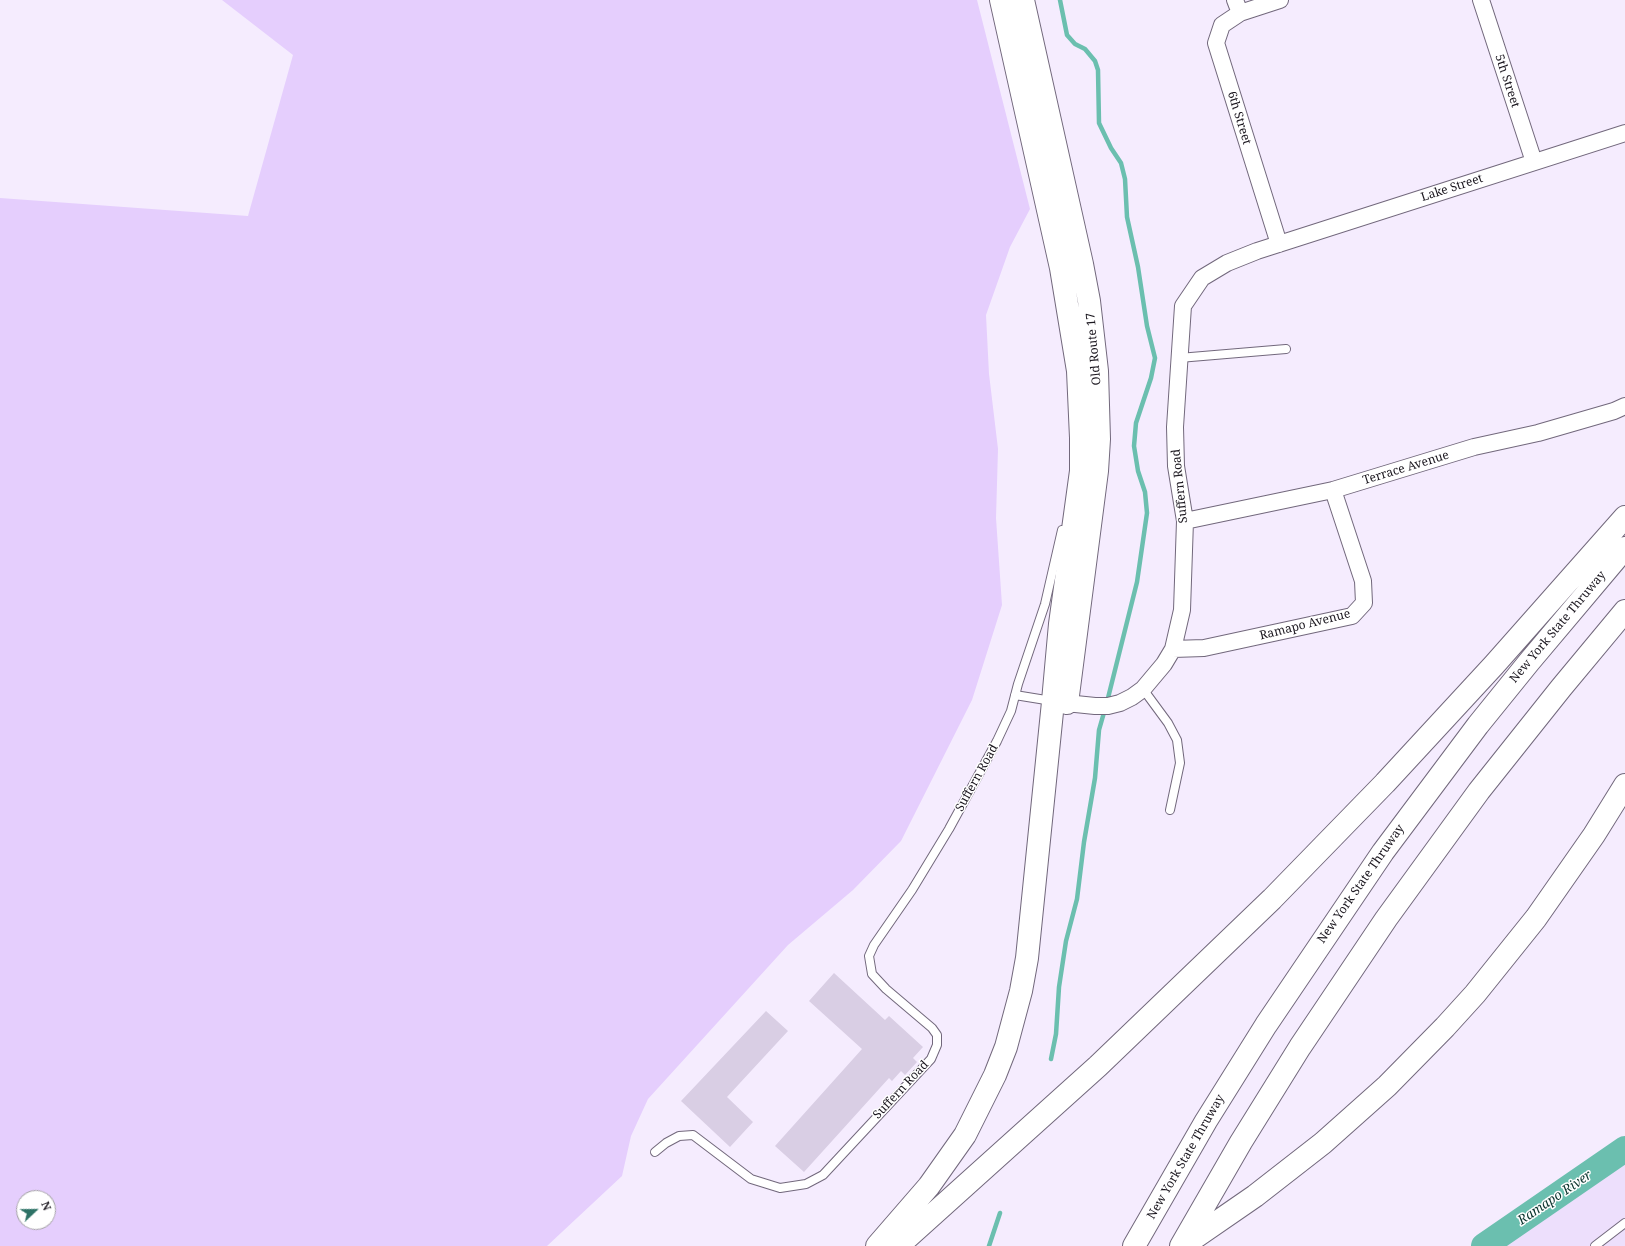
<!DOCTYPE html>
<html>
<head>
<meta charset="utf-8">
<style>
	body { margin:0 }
	#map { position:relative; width:1625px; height:1246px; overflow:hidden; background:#f5ecfe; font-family:"Noto Serif",serif }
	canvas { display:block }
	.north { position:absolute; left:16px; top:1190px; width:40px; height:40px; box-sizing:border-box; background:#fff; border:1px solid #a4a2a5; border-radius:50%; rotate:68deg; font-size:11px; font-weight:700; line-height:16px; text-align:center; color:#1b171f }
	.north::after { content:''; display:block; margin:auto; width:14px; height:18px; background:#2d7266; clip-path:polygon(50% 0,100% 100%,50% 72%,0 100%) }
</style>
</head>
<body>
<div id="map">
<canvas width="1625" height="1246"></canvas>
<div class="north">N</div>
</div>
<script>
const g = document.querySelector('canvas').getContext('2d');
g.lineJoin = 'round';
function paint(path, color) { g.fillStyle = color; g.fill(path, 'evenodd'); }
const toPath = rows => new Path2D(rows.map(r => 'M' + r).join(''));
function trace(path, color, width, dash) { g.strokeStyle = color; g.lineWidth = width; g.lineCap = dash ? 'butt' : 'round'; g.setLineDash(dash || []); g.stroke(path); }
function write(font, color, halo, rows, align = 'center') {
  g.font = font + ' "Noto Serif",serif'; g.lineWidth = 3; g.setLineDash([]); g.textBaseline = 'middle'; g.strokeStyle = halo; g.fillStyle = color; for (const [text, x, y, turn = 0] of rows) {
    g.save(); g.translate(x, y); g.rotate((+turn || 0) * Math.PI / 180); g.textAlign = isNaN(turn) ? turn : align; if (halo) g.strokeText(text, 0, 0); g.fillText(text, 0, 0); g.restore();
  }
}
paint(toPath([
	[1625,1149,1625,1246,1484,1246,1555,1196]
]), '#eddffc');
paint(toPath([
	[222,0,977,0,1030,209,1010,247,986,315,989,374,998,449,996,518,1002,605,972,700,901,841,853,890,788,945,648,1099,631,1136,622,1176,547,1246,0,1246,0,198,248,216,293,55],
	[24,1198,48,1198,48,1222,24,1222]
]), '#e5cefd');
trace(toPath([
	[1060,0,1067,35,1075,44,1085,49,1095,61,1098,70,1099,123,1111,148,1121,163,1125,179,1127,217,1138,267,1147,326,1155,358,1151,378,1136,423,1134,446,1138,471,1145,492,1147,513,1137,582,1107,702],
	[1051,1059,1056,1034,1059,987,1066,941,1077,899,1084,842,1095,778,1099,730,1105,709],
	[989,1246,1000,1213]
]), '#6bbfaf', 4.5);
trace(toPath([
	[1484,1246,1625,1149]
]), '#6bbfaf', 26);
paint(toPath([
	[834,973,885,1020,889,1016,923,1047,913,1058,917,1062,905,1075,901,1071,892,1081,889,1078,804,1172,775,1146,862,1049,809,1001],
	[766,1011,788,1031,727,1097,753,1122,730,1147,681,1101]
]), '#d9cee4');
const lane = toPath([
	[1179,358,1286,349],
	[1143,689,1168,723,1177,740,1180,763,1170,810],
	[1015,695,1052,701],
	[655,1152,666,1143,679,1136,693,1135,751,1179,780,1188,806,1184,823,1175,931,1059,937,1045,937,1035,932,1028,886,989,872,974,869,956,874,945,912,890,949,829,997,741,1011,711,1018,684,1045,604,1062,530],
	[1595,1246,1625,1223]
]);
const street = toPath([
	[1235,0,1240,13,1222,25,1216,43,1279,244],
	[1481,0,1534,162],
	[1240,13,1280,0],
	[1185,521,1333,490,1474,447,1538,433,1614,411,1625,406],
	[1173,649,1204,648,1352,616,1364,603,1363,581,1333,490],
	[1056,702,1095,706,1108,706,1120,703,1132,697,1143,689,1164,664,1173,649,1182,610,1185,521,1176,466,1175,427,1183,306,1202,278,1227,263,1257,251,1625,133]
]);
const primary = toPath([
	[1001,0,1061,268,1078,371,1081,438,1081,471,1060,624,1053,701],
	[1023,0,1082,264,1089,301,1097,371,1099,439,1097,471,1067,703]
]);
const highway = toPath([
	[1184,1245,1255,1196,1323,1143,1387,1086,1445,1027,1475,994,1536,918,1594,835,1625,785],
	[877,1246,929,1186,965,1135,995,1075,1006,1047,1021,991,1027,958,1053,702],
	[898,1246,1098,1066,1272,899,1385,783,1494,665,1625,517],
	[1134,1246,1206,1121,1266,1025,1383,852,1478,725,1529,662,1625,548],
	[1181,1246,1241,1142,1300,1047,1386,919,1479,791,1561,688,1625,611]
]);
trace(lane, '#72687c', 10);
trace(street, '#72687c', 18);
trace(primary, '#72687c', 24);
trace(highway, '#72687c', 24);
trace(lane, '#fff', 8);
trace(street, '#fff', 16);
trace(primary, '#fff', 22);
trace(highway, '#fff', 22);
write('12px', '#1b171f', '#fff', [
	["5th Street",1507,81,72],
	["6th Street",1239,118,73],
	["Lake Street",1452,188,-18],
	["Old Route 17",1094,349,-95],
	["Terrace Avenue",1406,468,-17],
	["Suffern Road",1180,486,-96],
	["Ramapo Avenue",1305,625,-14],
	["New York State Thruway",1558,627,-50],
	["Suffern Road",977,778,-61],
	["New York State Thruway",1361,884,-55],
	["Suffern Road",901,1090,-47],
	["New York State Thruway",1186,1157,-60]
]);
write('italic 13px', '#0a342d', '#fff', [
	["Ramapo River",1555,1198,-34]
]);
</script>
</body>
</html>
